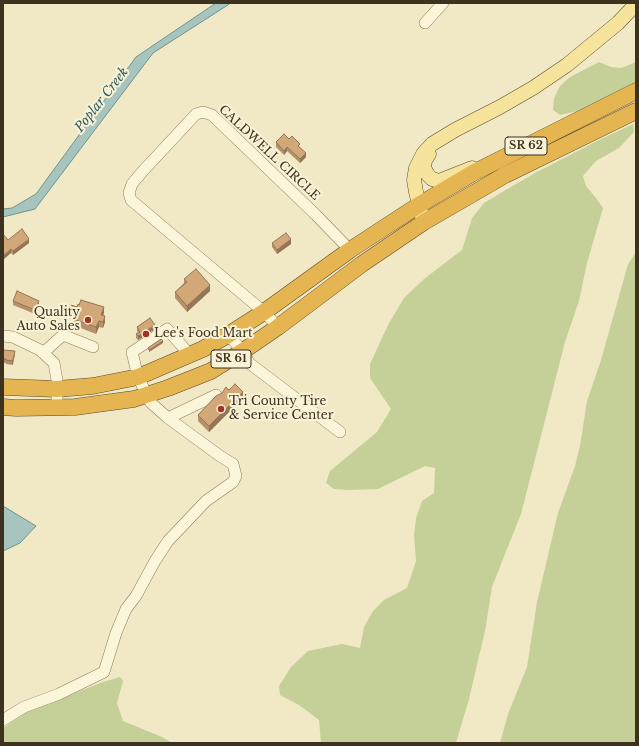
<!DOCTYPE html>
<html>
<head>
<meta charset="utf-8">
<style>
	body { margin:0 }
	#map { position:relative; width:639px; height:746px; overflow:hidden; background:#f1e9c6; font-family:"Libre Baskerville",serif }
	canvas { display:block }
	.frame { position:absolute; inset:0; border:4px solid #3d311f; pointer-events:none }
</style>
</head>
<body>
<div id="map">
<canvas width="639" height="746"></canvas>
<div class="frame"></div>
</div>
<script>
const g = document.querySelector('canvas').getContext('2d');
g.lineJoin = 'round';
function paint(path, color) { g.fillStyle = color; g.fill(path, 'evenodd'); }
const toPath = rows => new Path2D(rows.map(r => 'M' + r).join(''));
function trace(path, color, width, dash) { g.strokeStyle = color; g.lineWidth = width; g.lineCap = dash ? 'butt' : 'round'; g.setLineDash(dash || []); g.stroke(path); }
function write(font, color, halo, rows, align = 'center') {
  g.font = font + ' "Libre Baskerville",serif'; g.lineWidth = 4; g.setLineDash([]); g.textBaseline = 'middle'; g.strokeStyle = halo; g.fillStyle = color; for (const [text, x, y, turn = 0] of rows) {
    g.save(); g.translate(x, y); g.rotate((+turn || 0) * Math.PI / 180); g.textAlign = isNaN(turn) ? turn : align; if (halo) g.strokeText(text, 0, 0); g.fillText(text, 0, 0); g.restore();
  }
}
paint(toPath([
	[599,62,611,67,621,68,636,62,636,82,582,110,560,115,553,110,554,98,560,86,570,77],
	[633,124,634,132,619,148,596,161,583,176,586,186,596,198,603,208,587,263,579,301,565,342,521,514,492,587,485,631,469,699,456,743,321,743,319,720,299,705,280,695,279,686,291,667,308,651,342,644,360,648,364,627,373,611,384,600,407,588,416,561,414,535,416,518,422,501,434,493,435,468,425,466,378,489,348,490,334,489,326,483,330,471,377,432,391,409,370,378,370,364,388,325,404,298,424,279,462,250,472,218,484,203,509,188,535,173,601,139],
	[636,252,636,743,500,743,508,714,527,667,537,602,558,513,575,466,580,446,587,401,601,360,628,264],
	[120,677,123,681,117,703,123,721,162,737,172,743,3,743,3,728,27,712,103,682]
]), '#c4d098');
const water = toPath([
	[216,3,231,3,153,53,35,209,3,217,3,209,12,208,36,194,136,57,216,3],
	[3,506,36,526,20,543,3,551,3,506]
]);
paint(water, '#a7c4bf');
trace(water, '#6d948e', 1);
const minor = toPath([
	[425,23,443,3],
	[278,327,264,312,131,200,129,193,132,184,142,172,196,114,203,112,212,115,316,215,350,250],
	[228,335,243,351,249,363,340,432],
	[3,336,13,337,40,350,54,363,57,380,57,407],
	[43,353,63,335,93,347],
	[168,418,216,395],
	[3,720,24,707,59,694,104,672,116,633,126,609,136,596,155,561,168,541,206,501,233,482,236,476,233,464,220,456,168,418,151,403,138,377,132,352,167,329,190,355]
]);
const major = toPath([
	[429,154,425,160,424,168,428,175,432,179,439,181,472,168],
	[422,216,416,192,414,180,416,168,423,154,432,144,455,130,500,107,533,88,567,65,618,23,636,4]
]);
const highway = toPath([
	[3,387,57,389,93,386,138,377,203,349,228,335,264,312,350,250,419,205,473,173,636,91],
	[3,407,16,408,75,407,134,399,168,388,211,371,243,351,278,327,362,264,424,222,505,175,636,111]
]);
trace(minor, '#8e7b5a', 12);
trace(major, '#5c482e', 15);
trace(highway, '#5c482e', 17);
trace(minor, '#fbf5da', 11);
trace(major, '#f6e49c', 14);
trace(highway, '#e5b552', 16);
paint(toPath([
	[289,139,300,147,306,157,300,163,287,151,284,155,276,147,276,142],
	[8,240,29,243,13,255,11,253],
	[272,243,291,244,277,254,272,247],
	[184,279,210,291,187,312,175,298,175,292,184,283],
	[13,301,39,305,35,314,13,305],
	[79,305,104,313,103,315,105,322,103,328,99,327,96,334,73,325,73,318,69,317,69,311],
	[137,327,155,329,138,340,136,338,136,334,138,333,137,331],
	[3,350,15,355,13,364,12,365,6,364,6,363,3,363],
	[229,390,243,398,209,432,198,421,198,415]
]), '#b59068');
paint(toPath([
	[287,147,287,151,284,155,284,151],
	[306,153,306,157,300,163,300,159],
	[29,239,29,243,13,255,13,251],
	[291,239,291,244,277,254,277,250],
	[11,249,11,253,3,260,3,256],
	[210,285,210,291,187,312,187,306],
	[39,301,39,305,35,314,35,310],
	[104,307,104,313,101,321,101,315],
	[105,316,105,322,103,328,103,322],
	[99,321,99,327,96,334,96,327],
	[155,325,155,329,138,340,138,336],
	[163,341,163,343,149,352,149,350],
	[15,351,13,364,12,365,12,361],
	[243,392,243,398,209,432,209,426]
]), '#937655');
const building = toPath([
	[284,134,289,139,292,136,300,144,298,146,306,153,300,159,287,147,284,151,276,142,284,134],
	[22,229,29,239,13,251,11,249,3,256,3,234,8,240,22,229],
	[286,233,291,239,277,250,272,243,286,233],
	[196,269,210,285,187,306,175,292,187,282,184,279,196,269],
	[17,291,39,301,35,310,13,301,17,291],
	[81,300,104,307,101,315,105,316,103,322,99,321,96,327,73,319,75,313,69,311,71,305,77,307,78,304,79,305,81,300],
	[150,318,155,325,138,336,136,334,140,332,137,327,150,318],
	[161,339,163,341,149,350,148,348,161,339],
	[3,350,15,351,13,360,12,361,6,360,6,359,3,359,3,350],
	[235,384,243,392,209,426,198,415,216,396,222,393,226,387,229,390,235,384]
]);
paint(building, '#d2a879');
trace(building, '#937655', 1);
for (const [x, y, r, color] of [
	[88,320,4,"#a13326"],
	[146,334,4,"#a13326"],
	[221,409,4,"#a13326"]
]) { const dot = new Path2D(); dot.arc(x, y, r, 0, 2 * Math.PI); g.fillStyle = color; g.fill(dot); trace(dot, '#f8f2d6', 1.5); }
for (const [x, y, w] of [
	[526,146,42],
	[231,359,40]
]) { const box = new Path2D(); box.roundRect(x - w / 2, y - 9, w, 18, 3); g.fillStyle = '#f8f2d6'; g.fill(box); trace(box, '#3d311f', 1); }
write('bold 11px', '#3d311f', null, [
	["SR 62",526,146],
	["SR 61",231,359]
]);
write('12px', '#3d311f', '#f8f2d6', [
	["CALDWELL CIRCLE",269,153,43]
]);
write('12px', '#3d311f', '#f8f2d6', [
	["Quality",80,313,"right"],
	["Auto Sales",80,327,"right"],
	["Lee's Food Mart",154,334],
	["Tri County Tire",229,402],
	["& Service Center",229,416]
], 'left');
write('italic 13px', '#2d5b5e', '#f8f2d6', [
	["Poplar Creek",102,100,-52]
]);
</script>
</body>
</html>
